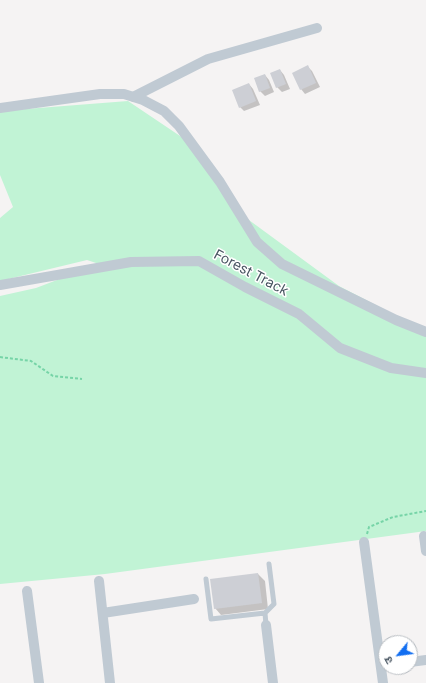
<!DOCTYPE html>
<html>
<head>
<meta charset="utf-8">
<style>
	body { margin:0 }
	#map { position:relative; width:426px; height:683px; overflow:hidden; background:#f5f3f3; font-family:Inter,"Noto Sans Devanagari",sans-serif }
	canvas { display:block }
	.north { position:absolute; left:378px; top:635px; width:40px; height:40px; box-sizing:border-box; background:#fff; border:1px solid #b6bbc0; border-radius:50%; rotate:241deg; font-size:11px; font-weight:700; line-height:16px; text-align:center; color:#495662 }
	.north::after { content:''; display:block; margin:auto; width:14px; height:18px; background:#116ef1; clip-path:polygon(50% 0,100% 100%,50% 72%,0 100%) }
</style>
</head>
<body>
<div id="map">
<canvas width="426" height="683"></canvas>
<div class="north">उ</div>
</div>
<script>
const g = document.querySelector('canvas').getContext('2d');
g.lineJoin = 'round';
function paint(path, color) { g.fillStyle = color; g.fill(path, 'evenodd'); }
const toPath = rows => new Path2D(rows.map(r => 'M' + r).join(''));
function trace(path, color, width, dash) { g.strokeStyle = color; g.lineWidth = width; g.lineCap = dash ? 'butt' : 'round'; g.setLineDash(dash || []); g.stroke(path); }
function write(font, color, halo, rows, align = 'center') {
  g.font = font + ' Inter,sans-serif'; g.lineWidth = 3; g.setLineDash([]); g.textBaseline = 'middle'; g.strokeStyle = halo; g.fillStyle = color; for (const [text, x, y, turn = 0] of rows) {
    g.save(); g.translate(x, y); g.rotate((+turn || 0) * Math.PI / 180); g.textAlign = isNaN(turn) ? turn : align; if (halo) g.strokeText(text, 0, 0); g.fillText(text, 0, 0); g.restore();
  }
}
paint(toPath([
	[128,101,189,142,238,212,339,286,426,331,426,531,105,574,0,584,0,296,36,288,99,264,87,260,0,281,0,218,13,207,0,175,0,111]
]), '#c1f3d5');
paint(toPath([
	[308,67,312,71,320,87,305,94,301,89],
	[280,70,284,75,290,89,282,92,277,87],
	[265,75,269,80,274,92,265,96,260,91],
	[249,84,253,89,260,105,244,111,240,107],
	[258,574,265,581,268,609,221,615,215,608]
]), '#0003');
paint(toPath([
	[308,65,316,83,300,90,292,73],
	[280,69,286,84,276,88,270,73],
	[265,74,270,88,259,92,254,78],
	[249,83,256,101,239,108,232,90],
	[258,573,262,603,214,609,210,579]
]), '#cdcfd5');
trace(toPath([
	[0,357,31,361,53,376,82,379],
	[367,534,369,527,393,517,426,511]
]), '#76d4a7', 2, [3, 2]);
trace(toPath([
	[206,579,211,619,265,613,266,625],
	[265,613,274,604,269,564]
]), '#c0cad3', 5);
trace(toPath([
	[133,97,208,59,317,28],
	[0,108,100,94,124,94,143,100,164,111,179,126,220,182,257,242,282,264,396,320,426,332],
	[0,285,131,262,199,261,245,287,299,314,340,348,391,368,426,373],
	[424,536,426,551],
	[364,542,383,683],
	[99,581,110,683],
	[27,591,39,683],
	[103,613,194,599],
	[266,625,273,683],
	[410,662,426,660]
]), '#c0cad3', 10);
write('14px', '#495662', '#fff', [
	["Forest Track",251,273,28]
]);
</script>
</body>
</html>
